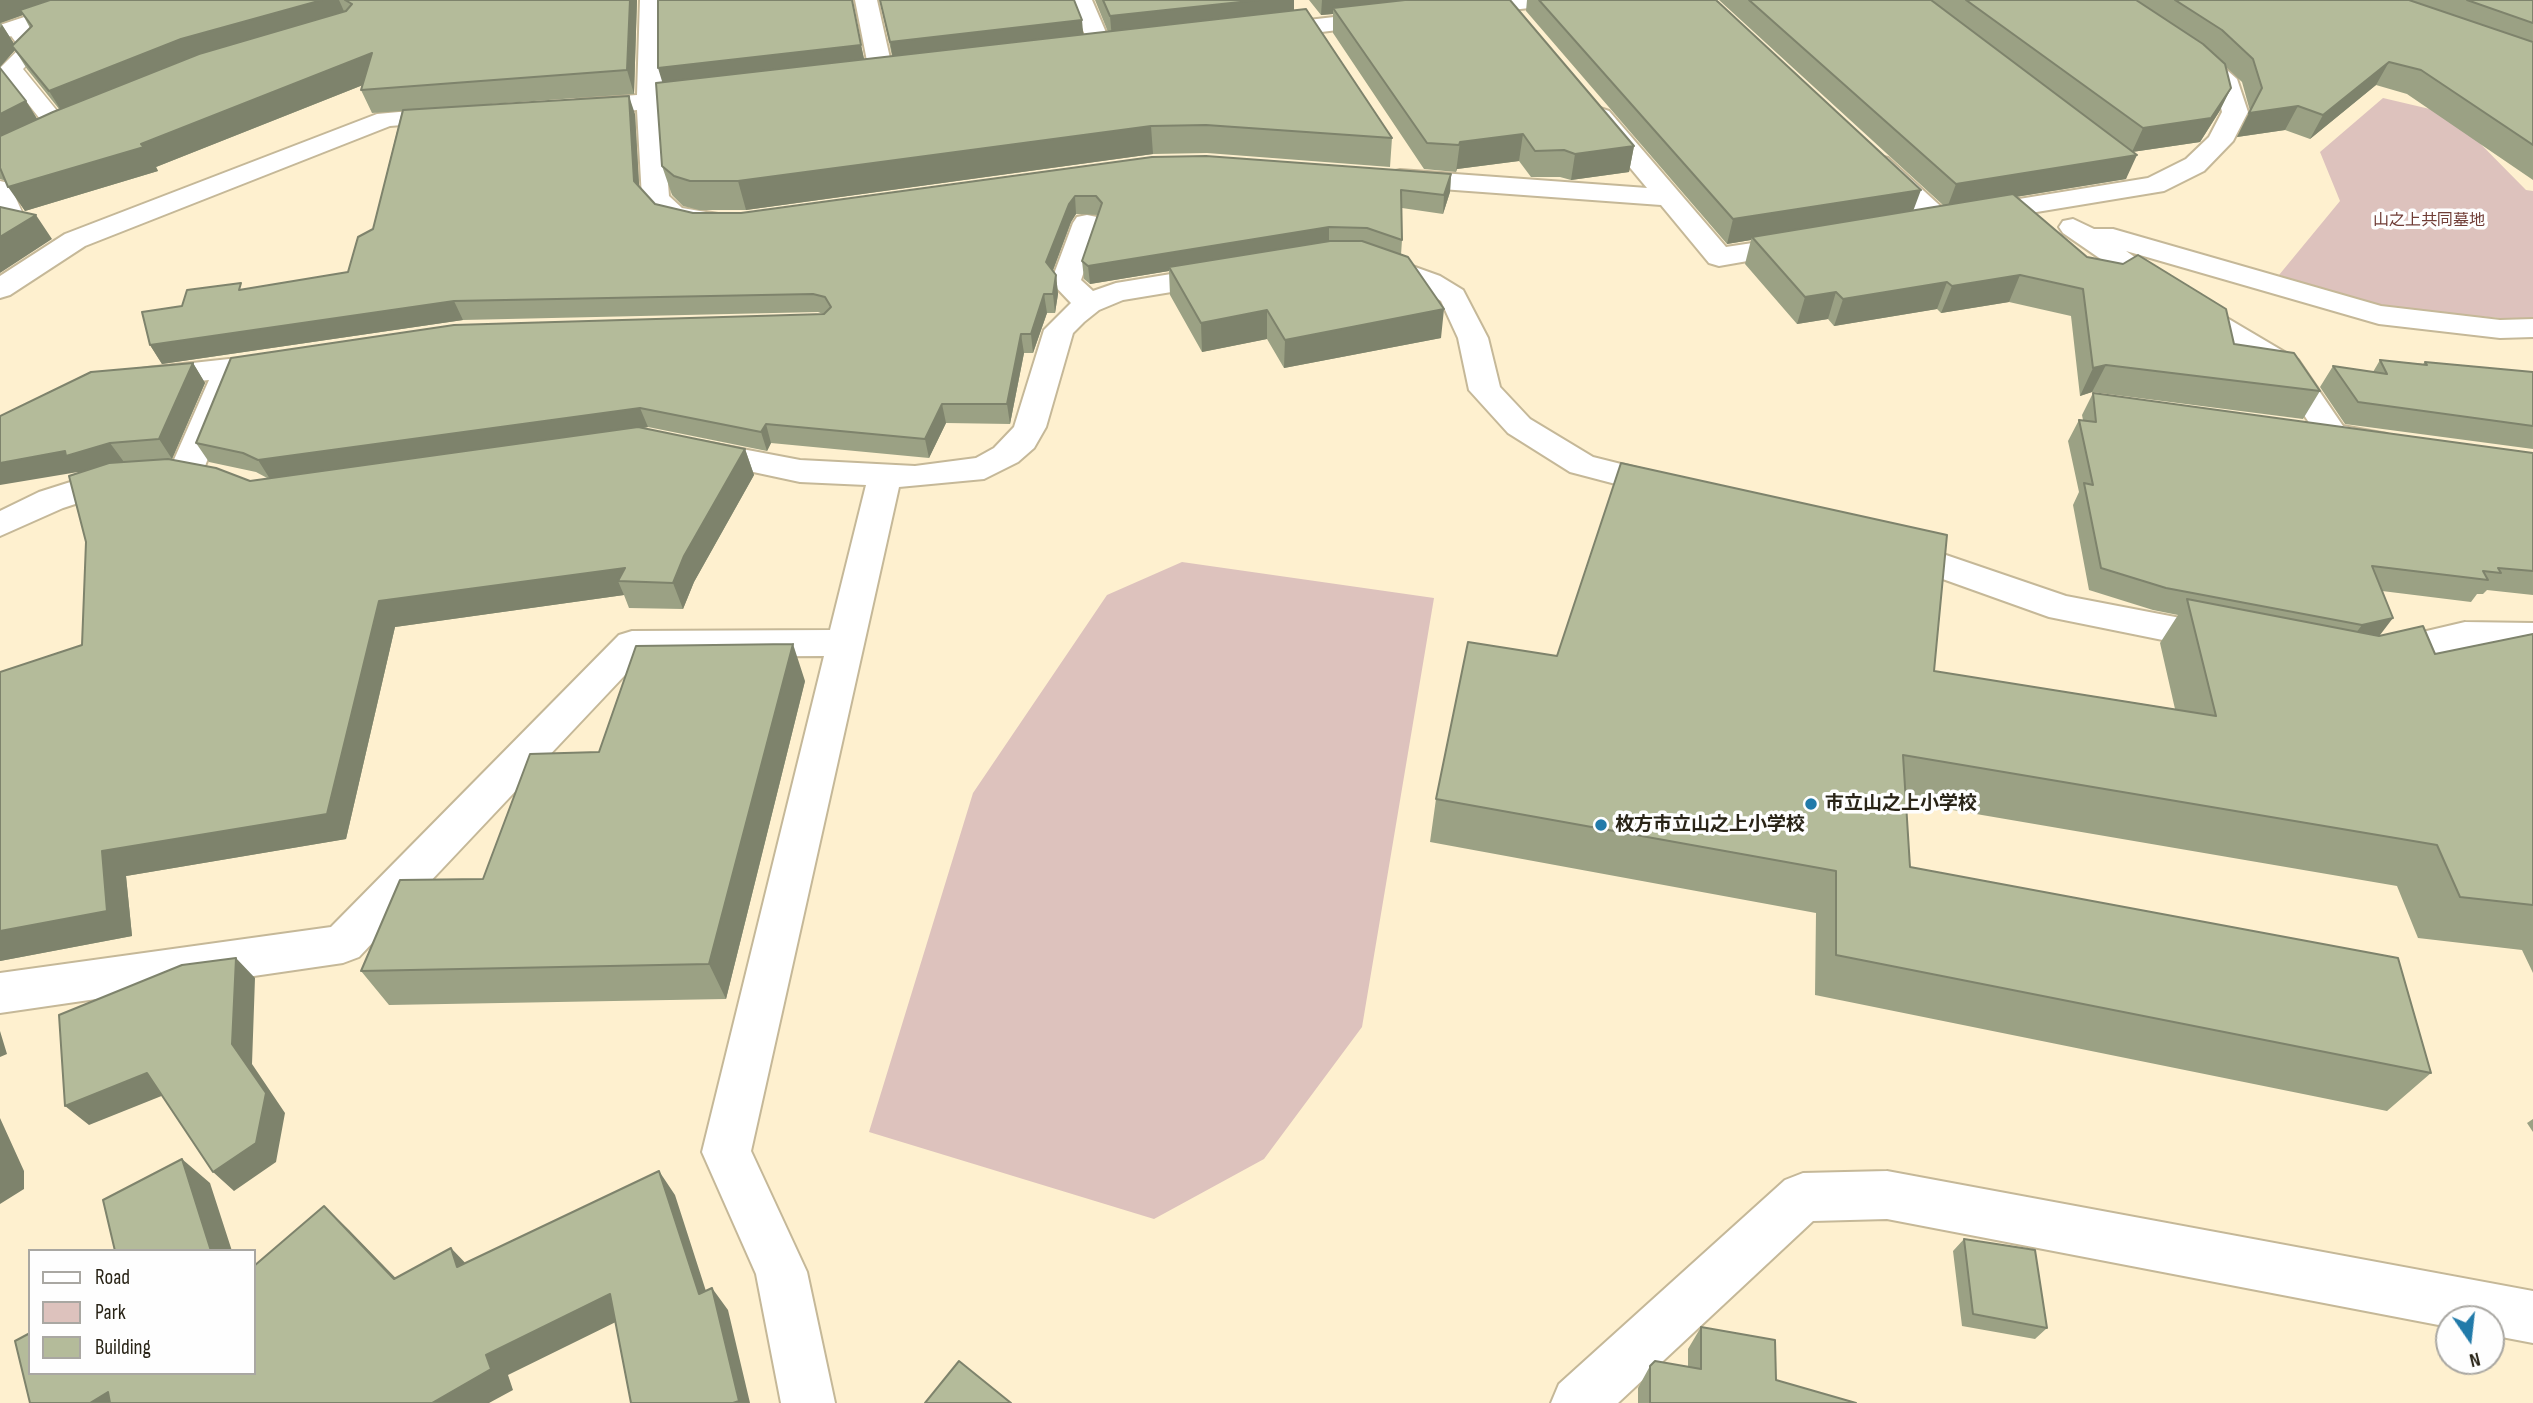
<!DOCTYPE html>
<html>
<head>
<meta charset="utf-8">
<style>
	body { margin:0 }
	#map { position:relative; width:2533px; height:1403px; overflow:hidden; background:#fef0cf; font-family:"Sofia Sans Condensed",sans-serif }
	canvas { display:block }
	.legend { position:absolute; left:28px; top:1249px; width:228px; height:126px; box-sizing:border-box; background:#fefefe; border:2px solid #a9a7a2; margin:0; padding:9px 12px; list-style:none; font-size:21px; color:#292417 }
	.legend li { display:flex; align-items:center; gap:14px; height:35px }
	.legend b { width:35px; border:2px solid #a9a7a2 }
	.north { position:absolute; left:2435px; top:1305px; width:70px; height:70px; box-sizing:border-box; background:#fefefe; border:2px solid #a9a7a2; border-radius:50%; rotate:166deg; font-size:19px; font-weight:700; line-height:28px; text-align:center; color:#292417 }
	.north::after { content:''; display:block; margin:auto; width:24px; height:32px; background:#217aa9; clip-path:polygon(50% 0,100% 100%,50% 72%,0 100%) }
</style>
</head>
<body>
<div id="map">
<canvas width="2533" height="1403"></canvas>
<ul class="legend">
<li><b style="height:9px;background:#fff"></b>Road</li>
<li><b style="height:19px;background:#ddc2bd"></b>Park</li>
<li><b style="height:19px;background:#b4bb9a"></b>Building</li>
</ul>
<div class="north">N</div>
</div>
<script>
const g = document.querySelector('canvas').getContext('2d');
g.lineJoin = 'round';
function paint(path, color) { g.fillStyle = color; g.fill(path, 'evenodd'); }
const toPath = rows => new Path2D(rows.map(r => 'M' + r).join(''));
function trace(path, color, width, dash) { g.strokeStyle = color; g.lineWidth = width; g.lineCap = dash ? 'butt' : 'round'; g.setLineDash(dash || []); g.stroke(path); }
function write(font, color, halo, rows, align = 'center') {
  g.font = font + ' "Sofia Sans Condensed","Noto Sans JP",sans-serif'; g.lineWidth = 7; g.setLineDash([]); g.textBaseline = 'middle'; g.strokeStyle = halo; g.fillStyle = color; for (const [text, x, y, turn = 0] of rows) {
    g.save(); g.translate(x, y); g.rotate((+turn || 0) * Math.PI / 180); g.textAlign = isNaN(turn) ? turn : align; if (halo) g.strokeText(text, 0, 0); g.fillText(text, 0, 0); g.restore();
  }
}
paint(toPath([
	[2383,98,2451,114,2526,190,2533,191,2533,321,2386,308,2279,275,2340,201,2320,152],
	[1182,562,1434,598,1362,1027,1264,1159,1154,1219,869,1132,973,793,1107,595]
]), '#ddc2bd');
const service = toPath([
	[17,23,24,25,43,49,23,69,71,128,67,133,51,133,0,68,20,48,6,29,17,23],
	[0,181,9,183,23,214,9,231,0,234,0,181]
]);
const minor = toPath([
	[76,0,108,0,105,5,47,27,0,39,0,25,76,0],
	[640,0,662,0,662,93,708,89,717,91,720,96,717,101,708,103,662,107,669,196,682,208,724,215,728,221,724,227,699,229,662,220,646,204,642,198,637,110,580,115,571,112,567,107,571,102,580,99,637,95,640,0],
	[855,0,877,0,894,76,891,81,882,83,873,81,870,76,855,0],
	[1070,0,1092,0,1114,51,1110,56,1094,56,1070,0],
	[1479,0,1549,0,1538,7,1460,16,1449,9,1452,4,1479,0],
	[2098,0,2125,0,2210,55,2237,79,2248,112,2233,141,2204,171,2164,191,1976,222,1966,220,1962,214,1966,208,1976,206,2148,178,2186,159,2209,137,2222,112,2216,86,2194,65,2098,0],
	[1386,11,1394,13,1398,18,1394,23,1265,39,1257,37,1253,32,1257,27,1265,25,1386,11],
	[454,107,463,110,467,115,463,120,390,126,85,246,10,295,0,298,0,276,65,234,377,114,454,107],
	[1600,108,1609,111,1726,247,1799,236,1809,238,1813,244,1809,250,1799,252,1719,266,1709,263,1661,205,1400,186,1391,184,1387,178,1391,172,1400,170,1647,188,1587,116,1591,111,1600,108],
	[1879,156,1888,158,1949,214,1953,220,1949,226,1929,226,1870,170,1866,164,1870,158,1879,156],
	[1087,215,1097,217,1101,223,1081,280,1093,291,1116,283,1220,266,1230,269,1234,275,1230,281,1220,284,1123,300,1099,310,1084,322,1073,333,1046,427,1034,448,1018,462,984,479,899,487,751,1151,807,1272,835,1403,781,1403,756,1274,702,1152,824,656,642,657,359,957,343,963,0,1013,0,973,331,927,619,635,632,631,830,630,866,485,800,482,688,458,684,451,688,444,700,441,800,460,915,466,976,458,994,448,1014,427,1044,330,1071,303,1051,282,1073,223,1077,217,1087,215],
	[2073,219,2094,229,2113,229,2381,306,2500,320,2533,319,2533,337,2500,338,2379,324,2126,251,2205,305,2298,360,2343,426,2387,434,2391,441,2387,448,2375,451,2333,445,2322,442,2276,373,2185,317,2063,233,2059,227,2063,221,2073,219],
	[1373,252,1440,276,1463,290,1488,338,1500,387,1530,419,1593,457,1681,479,1686,487,1681,495,1669,498,1570,472,1508,433,1469,390,1458,338,1441,301,1420,288,1363,267,1359,261,1363,255,1373,252],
	[229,359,240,361,244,368,203,471,198,479,186,482,174,479,169,471,209,380,147,386,136,384,131,377,136,370,147,368,229,359],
	[124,465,136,468,141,476,136,484,63,508,0,536,0,511,39,492,124,465],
	[1896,538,2066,596,2222,626,2235,630,2241,639,2235,648,2222,652,2049,617,1884,558,1878,550,1884,542,1896,538],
	[2465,622,2533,623,2533,649,2465,648,2380,669,2367,665,2361,655,2367,645,2465,622],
	[1887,1171,2533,1291,2533,1343,2491,1335,2491,1319,2449,1319,2449,1327,1887,1219,1813,1221,1618,1403,1551,1403,1559,1384,1785,1180,1803,1173,1887,1171]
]);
trace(service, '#c5b898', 3);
trace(minor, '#c5b898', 4);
paint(service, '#fff');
paint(minor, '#fff');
paint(toPath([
	[0,0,637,0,634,94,491,104,635,114,639,187,655,204,693,213,741,213,1451,174,1450,192,1443,214,1402,208,1402,240,1401,255,1441,338,1284,368,1267,339,1202,352,1170,295,1169,271,1090,284,1084,279,1082,261,1098,215,1076,214,1071,222,1053,270,1056,275,1058,294,1055,313,1047,313,1033,353,1024,353,1010,424,946,423,929,458,771,443,767,451,648,427,644,428,745,449,754,475,694,582,683,609,629,608,624,595,395,627,346,839,126,876,132,936,0,961,0,672,82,645,86,542,79,473,78,472,193,363,205,383,172,459,169,459,250,481,269,479,256,472,209,462,196,443,823,314,818,312,463,320,162,364,150,345,182,306,244,289,348,272,373,229,402,111,372,113,361,90,363,85,156,167,158,171,25,211,6,181,0,179,0,68,26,101,37,119,59,109,27,69,15,50,0,67],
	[23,15,30,28,14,44,1,23],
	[852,0,864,59,892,56,880,0,1074,0,1084,35,1108,32,1095,0,1294,0,1294,11,1392,138,1390,167,1207,153,1153,154,746,210,699,210,683,206,672,195,662,166,662,82],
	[1309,0,1510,0,1634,146,1629,172,1571,180,1560,177,1531,177,1519,161,1457,169,1456,172,1424,169,1333,33,1333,14,1321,15],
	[1527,0,1716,0,1914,211,1944,206,1719,0,2533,0,2533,180,2407,94,2376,85,2310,139,2285,130,2237,137,2250,111,2242,82,2225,66,2231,88,2219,112,2200,142,2132,152,2126,179,2016,197,2087,257,2234,344,2320,391,2303,419,2092,392,2080,396,2071,316,2009,302,1941,313,1937,309,1834,326,1828,319,1797,324,1745,264,1751,240,1727,244,1526,11],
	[2380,360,2423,364,2425,362,2533,372,2533,449,2345,424,2320,387,2333,366,2373,372],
	[2093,393,2533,453,2533,595,2487,590,2483,594,2477,594,2471,602,2382,591,2379,636,2435,654,2533,634,2533,973,2522,950,2418,938,2397,886,1906,802,1910,867,2431,1073,2387,1111,1815,995,1816,913,1430,842,1436,799,1557,656,1934,671,2175,709,2160,643,2178,615,2153,610,2089,590,2073,505,2079,492,2068,441,2079,420,2083,420,2082,415],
	[805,681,726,999,389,1005,361,971,483,879],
	[2533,1119,2533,1132,2527,1123],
	[1964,1239,2047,1328,2035,1339,1962,1326,1953,1251],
	[1701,1327,1776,1380,1856,1403,1638,1403,1638,1388,1650,1366,1688,1367,1688,1349]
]), '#9ba184');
paint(toPath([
	[0,0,68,0,20,10,23,15,0,23],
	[322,0,339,0,347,18,64,115,49,91,181,39],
	[630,0,637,0,634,94,627,70],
	[1259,0,1294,0,1294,19,1112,39,1110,16],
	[1322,0,1456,0,1333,8,1333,14,1321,15],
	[1082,20,1084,43,894,65,890,42],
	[2,25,17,48,12,46,15,50,0,67,0,28],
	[861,45,866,68,665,91,658,68],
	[372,53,383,77,156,167,158,171,25,211,8,187,141,144],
	[2389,62,2376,85,2310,139,2323,115],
	[2231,88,2219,112,2200,142,2132,152,2143,128],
	[629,96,635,114,640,200,634,181],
	[26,101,41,125,0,146,0,114],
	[2298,106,2285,130,2237,137,2249,113],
	[1151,126,1153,154,746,210,738,181],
	[1523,134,1519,161,1457,169,1456,172,1460,142],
	[1634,146,1629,172,1571,180,1575,154],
	[2137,155,2126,179,1947,208,1956,184],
	[1451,174,1450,192,1443,214,1444,195],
	[1921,190,1912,214,1752,237,1751,240,1727,244,1733,219],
	[1075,196,1076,214,1071,222,1049,281,1046,262,1069,204],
	[36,215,52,239,0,273,0,237],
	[1329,227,1329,245,1169,267,1169,271,1090,284,1088,266],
	[1056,275,1058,294,1055,313,1053,294],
	[2020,275,2009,302,1941,313,1952,286],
	[1947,282,1937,309,1834,326,1843,299],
	[1836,292,1828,319,1797,324,1805,297],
	[1044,294,1047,313,1033,353,1031,334],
	[454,301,463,320,162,364,150,345],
	[1444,309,1441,338,1284,368,1285,340],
	[1267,310,1267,339,1202,352,1201,323],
	[1021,334,1024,353,1010,424,1007,404],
	[193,363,205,383,172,459,159,439],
	[2106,365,2092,392,2080,396,2093,368],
	[942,404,946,423,929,458,925,439],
	[640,408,648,427,270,479,258,460],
	[766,424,771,443,767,451,761,432],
	[110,443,124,462,81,476,78,472,0,485,0,463],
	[745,449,754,475,694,582,683,609,673,583,684,556],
	[625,568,618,581,624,595,395,627,346,839,126,876,132,936,0,961,0,931,102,851,379,601],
	[2393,618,2377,639,2346,646,2362,625],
	[793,644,805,681,726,999,709,964],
	[236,958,255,978,252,1064,285,1113,276,1162,234,1191,213,1172,232,1044],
	[0,1031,7,1054,0,1057],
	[147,1073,169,1093,89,1125,65,1106],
	[0,1118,24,1171,24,1189,0,1204],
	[182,1159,210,1183,232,1251,211,1251],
	[659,1171,675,1195,714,1316,699,1294],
	[324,1206,349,1230,418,1301,394,1279],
	[451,1248,473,1271,457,1267],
	[712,1288,728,1310,750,1403,733,1403],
	[610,1294,628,1316,508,1375,513,1390,489,1403,432,1403,486,1355],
	[108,1392,127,1403,90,1403]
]), '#7e836c');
const building = toPath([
	[50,0,322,0,181,39,49,91,12,46,32,26,20,10,50,0],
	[345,0,630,0,627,70,361,90,372,53,141,144,144,147,8,187,0,168,0,136,53,112,199,54,346,11,352,4,345,0],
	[658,0,852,0,861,45,658,68,658,0],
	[880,0,1074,0,1082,20,890,42,880,0],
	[1103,0,1259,0,1110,16,1103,0],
	[1405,0,1510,0,1634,146,1575,154,1564,150,1535,151,1523,134,1460,142,1459,145,1427,143,1333,8,1405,0],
	[1539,0,1716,0,1921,190,1733,219,1539,0],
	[1749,0,1931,0,2137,155,1956,184,1749,0],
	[1966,0,2136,0,2203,44,2225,64,2231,88,2211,118,2143,128,1966,0],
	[2175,0,2409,0,2533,42,2533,145,2421,70,2389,62,2323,115,2298,106,2249,113,2262,88,2253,59,2222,30,2175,0],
	[2467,0,2533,0,2533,23,2467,0],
	[1306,9,1392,138,1206,125,1151,126,738,181,690,181,674,176,662,166,656,83,1306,9],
	[0,68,26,101,0,114,0,68],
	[629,96,634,181,655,204,693,213,741,213,1152,157,1206,156,1451,174,1444,195,1401,190,1402,240,1367,228,1329,227,1088,266,1082,261,1102,203,1096,196,1075,196,1069,204,1046,262,1056,275,1053,294,1044,294,1031,334,1021,334,1007,404,942,404,925,439,766,424,761,432,640,408,258,460,243,453,196,443,231,358,454,325,824,314,831,307,825,297,813,294,454,301,150,345,142,312,182,306,187,290,241,283,239,290,348,272,358,237,373,229,403,110,629,96],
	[2013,194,2087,257,2123,264,2138,255,2226,309,2234,344,2294,353,2320,391,2106,365,2093,368,2083,289,2020,275,1952,286,1947,282,1843,299,1836,292,1805,297,1752,237,2013,194],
	[0,207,36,215,0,237,0,207],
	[1330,241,1362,241,1408,257,1444,309,1285,340,1267,310,1201,323,1169,267,1330,241],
	[2380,360,2427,365,2425,362,2533,372,2533,426,2358,402,2333,366,2387,374,2380,360],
	[193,363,159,439,110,443,66,456,65,451,0,463,0,416,91,372,193,363],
	[2093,393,2533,453,2533,571,2498,568,2501,573,2483,571,2488,580,2372,566,2393,618,2362,625,2166,588,2101,568,2084,483,2093,485,2079,420,2096,422,2093,393],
	[638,427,745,449,684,556,673,583,618,581,625,568,379,601,327,814,102,851,107,911,0,931,0,672,82,645,86,542,69,476,109,463,168,459,216,468,250,481,638,427],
	[1621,463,1947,535,1934,671,2216,716,2187,599,2379,636,2423,626,2435,654,2533,634,2533,905,2460,897,2437,845,1903,755,1910,867,2398,958,2431,1073,1836,955,1836,871,1436,799,1468,642,1557,656,1621,463],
	[793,644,709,964,361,971,400,880,483,879,530,754,599,752,636,646,793,644],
	[236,958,232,1044,266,1093,256,1143,213,1172,147,1073,65,1106,59,1015,182,965,236,958],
	[182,1159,211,1251,115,1251,103,1200,182,1159],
	[659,1171,699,1294,712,1288,739,1401,733,1403,631,1403,610,1294,486,1355,491,1369,432,1403,110,1403,108,1392,90,1403,30,1403,15,1341,30,1333,30,1373,254,1373,254,1266,324,1206,394,1279,451,1248,457,1267,659,1171],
	[1964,1239,2035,1250,2047,1328,1973,1314,1964,1239],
	[1701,1327,1775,1340,1776,1380,1856,1403,1650,1403,1650,1366,1655,1361,1701,1369,1701,1327],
	[959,1361,1011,1403,925,1403,959,1361]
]);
paint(building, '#b4bb9a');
trace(building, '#7e836c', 2);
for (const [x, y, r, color] of [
	[1811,804,7,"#217aa9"],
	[1601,825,7,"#217aa9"]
]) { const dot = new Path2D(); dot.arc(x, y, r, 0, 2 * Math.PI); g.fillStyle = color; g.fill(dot); trace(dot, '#fefefe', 2.5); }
write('16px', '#703d36', '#fefefe', [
	["山之上共同墓地",2429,221]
]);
write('bold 19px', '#292417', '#fefefe', [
	["市立山之上小学校",1825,804],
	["枚方市立山之上小学校",1615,825]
], 'left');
</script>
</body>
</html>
